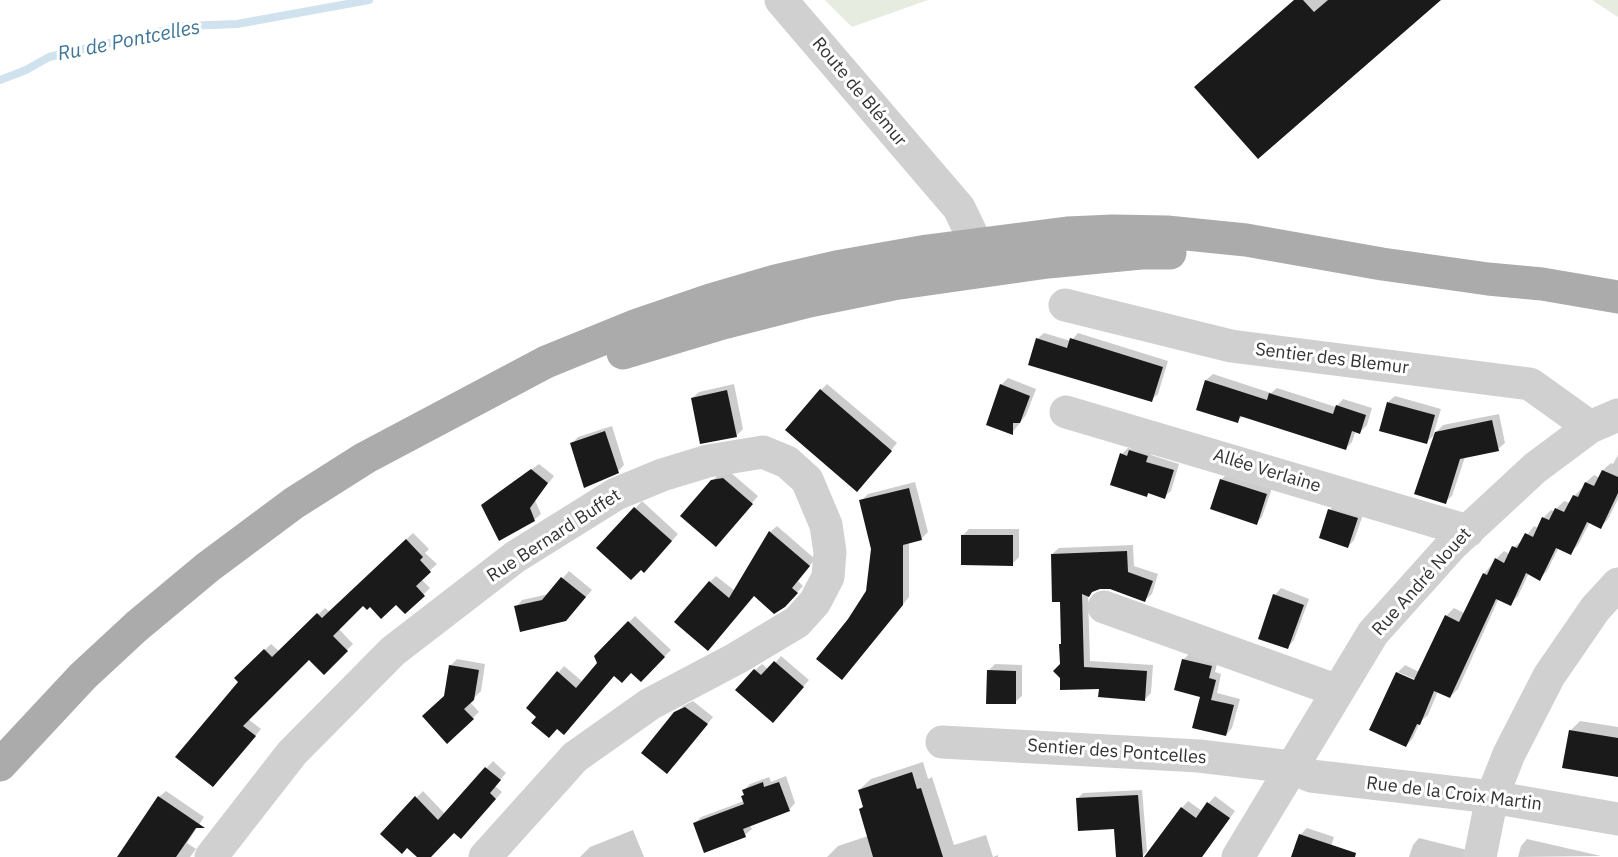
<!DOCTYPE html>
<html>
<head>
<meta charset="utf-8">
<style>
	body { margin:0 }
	canvas { display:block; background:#fff }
</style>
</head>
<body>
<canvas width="1618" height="857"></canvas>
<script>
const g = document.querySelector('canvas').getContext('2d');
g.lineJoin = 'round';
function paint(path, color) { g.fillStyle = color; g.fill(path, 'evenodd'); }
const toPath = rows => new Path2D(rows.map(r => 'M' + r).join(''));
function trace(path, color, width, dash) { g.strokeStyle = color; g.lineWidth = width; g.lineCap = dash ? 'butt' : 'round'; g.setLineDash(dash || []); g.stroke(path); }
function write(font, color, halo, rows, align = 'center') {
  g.font = font + ' "IBM Plex Sans",sans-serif'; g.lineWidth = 6; g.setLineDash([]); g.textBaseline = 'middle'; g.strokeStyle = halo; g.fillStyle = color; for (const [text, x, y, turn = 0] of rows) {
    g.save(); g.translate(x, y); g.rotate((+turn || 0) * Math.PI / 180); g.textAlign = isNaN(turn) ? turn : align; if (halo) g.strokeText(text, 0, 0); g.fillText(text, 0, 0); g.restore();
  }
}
paint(toPath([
	[825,0,928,0,852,27],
	[1592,0,1618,0,1618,17]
]), '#e6ecdf');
paint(toPath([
	[1294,0,1438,0,1258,157],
	[1044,333,1071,341,1078,333,1168,361,1158,394,1151,400,1037,339],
	[1213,374,1271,393,1277,388,1336,407,1343,399,1372,408,1367,425,1360,432,1356,430,1352,442,1346,448,1243,416,1237,421,1206,380],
	[1008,378,1036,389,1026,415,1012,433,1001,385],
	[734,384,743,429,736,436,692,398,699,392],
	[827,384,897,443,864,483,821,390],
	[1395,396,1441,409,1433,435,1443,425,1499,414,1505,443,1498,449,1465,457,1452,496,1445,502,1436,433,1426,443,1388,402],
	[612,426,624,465,618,471,572,443,578,437],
	[1136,445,1153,450,1151,455,1179,464,1171,491,1164,497,1149,492,1147,495,1122,454,1128,448,1132,449],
	[1618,455,1618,499,1608,519,1601,527,1590,522,1578,545,1570,553,1559,547,1547,571,1540,579,1529,573,1518,596,1510,604,1499,598,1458,689,1450,697,1438,691,1428,715,1420,722,1413,738,1406,746,1397,673,1398,672,1398,675,1421,682,1398,672,1405,665,1419,672,1446,616,1454,608,1464,613,1484,574,1496,559,1504,551,1510,554,1514,547,1523,540,1534,526,1538,528,1543,518,1551,510,1554,511,1564,501,1570,503,1574,496,1582,488,1583,489,1586,482,1594,475,1600,478,1603,470,1611,463,1613,464],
	[539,464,554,476,535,500,541,514,534,520,483,505],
	[730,472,758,496,722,539,712,481,719,474],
	[1227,474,1272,488,1262,517,1256,523,1221,480],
	[915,482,928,532,921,539,909,542,909,597,849,671,849,620,868,592,873,549,861,501,868,494],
	[642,501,678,534,651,564,598,548],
	[1336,503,1364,512,1354,540,1348,547,1330,510],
	[777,526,815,559,798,581,803,586,791,599,754,595,714,642,710,582,716,576,735,591,770,532],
	[969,529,1019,529,1019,557,1012,564,962,536],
	[413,533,429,549,425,553,437,564,421,579,430,588,406,612,396,602,363,604,338,628,353,644,324,673,309,658,248,719,261,729,219,779,240,682,236,678,271,644,280,652,325,608,330,612],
	[1133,545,1134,566,1158,574,1152,594,1145,600,1110,588,1100,587,1088,595,1090,661,1153,665,1151,693,1145,699,1061,664,1061,600,1052,554,1059,548],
	[569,571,592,590,572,613,516,607,522,600,549,594],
	[1281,588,1309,599,1294,640,1288,647,1275,595],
	[635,616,671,650,641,680,631,671,614,675,570,726,558,673,564,666,583,682,599,663,596,657],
	[1190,653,1218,660,1215,672,1221,674,1217,693,1240,699,1232,728,1226,735,1202,696,1183,660],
	[781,656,809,680,779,714,754,671,762,664,769,670],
	[457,659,485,664,481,691,470,702,479,712,448,742,446,696,450,666],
	[995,664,1022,665,1022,696,1015,702,988,671],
	[693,701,713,717,674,766,675,713,683,706],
	[1580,721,1618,727,1618,776,1570,731],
	[493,761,506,773,495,786,502,792,467,831,454,831,430,857,419,857,407,846,382,834,423,791,445,814],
	[923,762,928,779,932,777,954,845,986,835,993,857,998,855,998,857,827,857,838,846,868,836,861,809,864,806,859,790,871,779],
	[786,776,795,803,789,810,750,825,752,829,745,835,695,823,701,817,744,801,744,790,750,784,769,777,771,782],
	[1142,790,1147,851,1142,857,1117,857,1115,827,1078,798,1083,793],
	[166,791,204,817,187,843,196,849,190,857,119,857,159,797],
	[1215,796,1235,811,1202,857,1158,857,1182,808,1188,801,1202,811],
	[1307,828,1334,837,1329,853,1340,857,1293,857,1300,835],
	[633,830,644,857,580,857,590,847],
	[1419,838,1467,850,1465,857,1409,857,1413,845],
	[1527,839,1601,856,1518,857,1521,846]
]), '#0003');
trace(toPath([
	[0,80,26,70,49,57,184,26,237,24,369,0]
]), '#cfe2ee', 8);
paint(toPath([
	[1294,0,1303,0,1314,12,1328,0,1441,0,1258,159,1194,87],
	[1036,338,1067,348,1070,338,1163,367,1152,402,1028,365],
	[1205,380,1267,400,1269,393,1333,414,1336,405,1366,415,1360,434,1352,431,1346,450,1240,416,1238,423,1196,410],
	[1000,384,1030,396,1020,423,1013,423,1013,435,986,425],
	[820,389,892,451,857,492,785,430],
	[727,390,737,437,700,444,691,398],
	[1387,402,1435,415,1427,444,1379,431],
	[1492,420,1499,451,1460,459,1446,504,1414,494,1435,432],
	[605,431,619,473,584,488,570,443],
	[1129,450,1148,456,1146,462,1174,470,1165,499,1148,493,1147,497,1110,485,1120,453,1127,456],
	[531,469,548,483,530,508,535,521,499,541,481,505],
	[1602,470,1618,477,1618,493,1601,529,1587,522,1571,555,1556,548,1540,581,1526,573,1511,606,1496,599,1450,698,1434,691,1420,725,1417,724,1406,747,1369,730,1396,672,1414,680,1445,615,1459,622,1483,573,1487,575,1495,558,1504,563,1512,546,1517,548,1525,533,1533,537,1542,517,1549,520,1555,508,1564,512,1573,495,1578,497,1585,482,1594,486],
	[723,478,753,504,716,547,680,516,711,480],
	[1220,479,1267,494,1257,525,1210,509],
	[909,488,922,540,903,545,903,605,842,680,816,659,848,619,866,591,871,549,859,500],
	[634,507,672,541,644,573,641,570,631,580,596,548],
	[1328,509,1358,518,1348,548,1319,538],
	[769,531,810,566,792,588,798,593,785,607,774,614,754,596,708,651,674,622,709,581,729,598],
	[961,535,1013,535,1013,566,961,565],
	[406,539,423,557,420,560,431,572,416,586,425,596,405,614,396,605,381,619,370,607,367,610,363,606,333,636,348,651,324,675,309,660,243,726,256,736,213,787,175,757,238,682,234,678,264,649,272,657,317,613,322,618],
	[1127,551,1128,572,1153,581,1145,602,1110,589,1100,589,1092,592,1089,597,1082,594,1084,667,1147,671,1145,701,1098,697,1099,689,1060,690,1060,678,1053,671,1060,664,1059,644,1061,644,1060,602,1052,602,1051,554],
	[561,577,586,597,566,621,520,632,514,606,542,600],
	[1273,594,1304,605,1288,649,1258,639],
	[628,621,665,657,641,682,631,673,622,683,614,676,564,735,557,729,549,738,531,723,536,717,526,708,557,671,576,688,597,663,594,656],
	[1182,659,1212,666,1209,678,1216,680,1211,700,1234,705,1226,736,1192,728,1200,697,1174,690],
	[774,661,804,687,773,723,735,690,753,670,754,669,761,675],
	[449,665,479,670,474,700,464,709,474,719,447,744,422,716,444,696],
	[987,670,1016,671,1016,704,986,704],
	[685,707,708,724,667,774,641,753,674,712],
	[1569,730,1618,738,1618,777,1562,768],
	[485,767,501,780,490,793,496,799,461,839,454,833,431,857,417,857,407,848,402,854,380,834,415,796,438,820],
	[912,772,917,789,921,788,943,857,873,857,859,809,863,807,858,790],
	[763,782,764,787,779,782,790,811,743,829,746,837,704,853,693,823,744,804,741,796,744,795,742,790],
	[1138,795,1143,857,1116,857,1114,829,1078,831,1076,798],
	[158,796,205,828,196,828,176,857,117,857],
	[1207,802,1230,818,1202,857,1144,857,1181,807,1196,818],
	[1299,834,1356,853,1355,857,1291,857]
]), '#1a1a1a');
trace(toPath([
	[781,0,959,208,971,233,978,271],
	[1065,305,1231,346,1530,384,1590,427],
	[1066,412,1468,531],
	[1104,607,1338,691],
	[942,742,1199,756,1291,767,1311,776,1492,797,1618,819],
	[211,857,292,753,393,651,515,557,616,494,662,475,708,461,763,452,787,462,807,480,826,525,830,552,828,577,815,602,797,622,737,658,650,704,575,757,485,857],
	[1238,857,1373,633,1452,545,1535,468,1590,427,1618,415],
	[1480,857,1492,797,1509,754,1549,676,1595,609,1618,584]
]), '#d0d0d0', 33);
trace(toPath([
	[623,353,723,323,809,301,893,284,1048,262,1141,253,1170,253],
	[0,765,83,676,137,626,208,567,294,503,365,458,546,362,637,325,710,300,775,281,836,267,927,251,1067,233,1113,231,1167,232,1246,240,1382,264,1488,279,1542,284,1618,297]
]), '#ababab', 33);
write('18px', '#333', '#fff', [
	["Route de Blémur",859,92,50],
	["Sentier des Blemur",1332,359,7],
	["Allée Verlaine",1267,471,17],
	["Rue Bernard Buffet",554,536,-33],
	["Rue André Nouet",1422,582,-48],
	["Sentier des Pontcelles",1117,752,4],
	["Rue de la Croix Martin",1454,794,7]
]);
write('italic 20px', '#3f7597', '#fff', [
	["Ru de Pontcelles",129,41,-11]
]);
</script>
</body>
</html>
